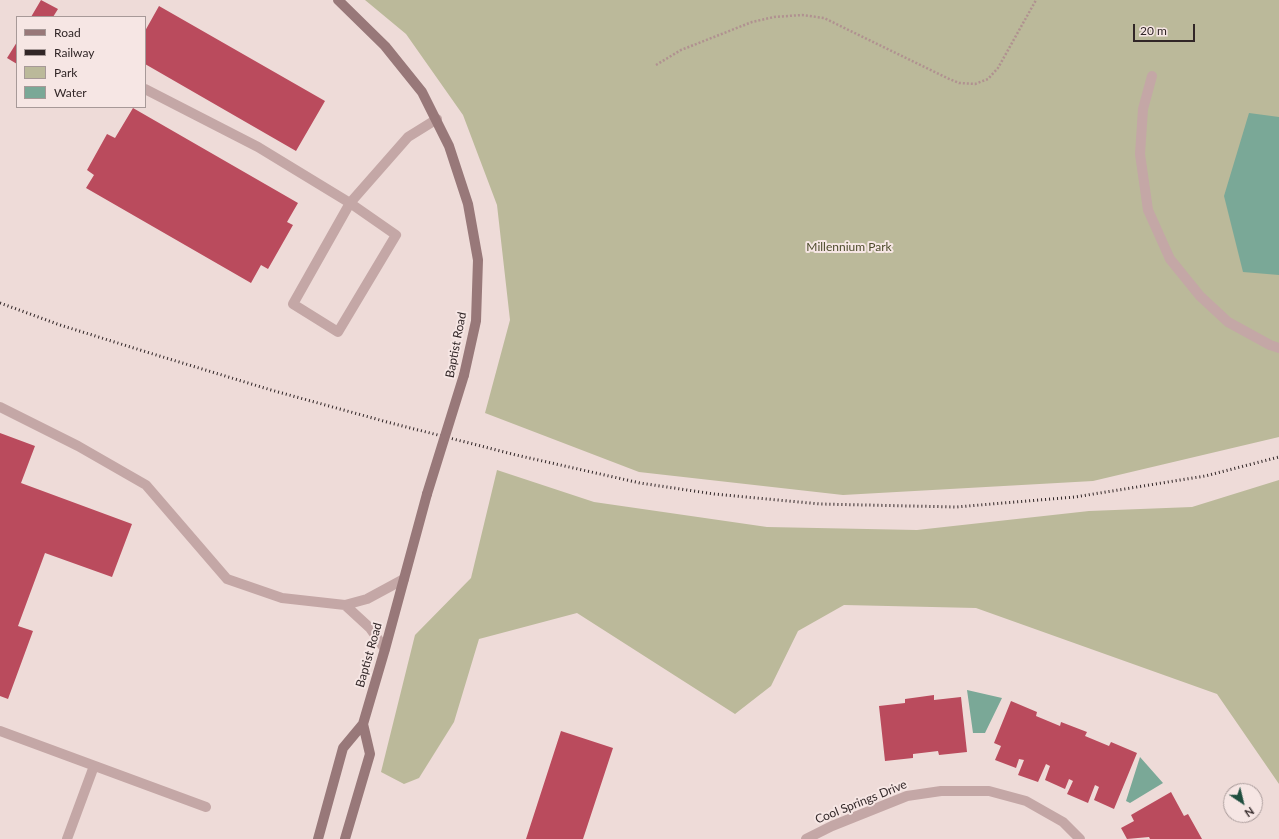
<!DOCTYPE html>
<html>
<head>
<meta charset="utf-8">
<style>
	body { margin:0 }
	#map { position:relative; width:1279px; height:839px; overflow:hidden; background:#eedbd8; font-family:Lato,sans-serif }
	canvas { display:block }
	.legend { position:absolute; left:16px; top:16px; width:130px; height:92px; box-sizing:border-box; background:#f6e6e4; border:1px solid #a79998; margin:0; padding:5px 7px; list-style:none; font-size:12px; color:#312627 }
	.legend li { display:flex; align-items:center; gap:8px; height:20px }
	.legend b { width:20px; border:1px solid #a79998 }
	.north { position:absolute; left:1223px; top:783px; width:40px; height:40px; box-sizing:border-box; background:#f6e6e4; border:1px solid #a79998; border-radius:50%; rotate:145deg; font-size:11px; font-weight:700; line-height:16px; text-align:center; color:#312627 }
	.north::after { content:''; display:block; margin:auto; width:14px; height:18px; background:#204e3f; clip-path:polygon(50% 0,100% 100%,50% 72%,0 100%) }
	.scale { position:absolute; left:1133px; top:24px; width:62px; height:18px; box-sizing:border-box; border:2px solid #312627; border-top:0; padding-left:5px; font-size:12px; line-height:14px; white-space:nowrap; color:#312627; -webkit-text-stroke:3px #f6e6e4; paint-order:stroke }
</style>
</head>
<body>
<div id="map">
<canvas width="1279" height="839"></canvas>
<ul class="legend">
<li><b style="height:5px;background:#987879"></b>Road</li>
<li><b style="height:5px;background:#312627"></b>Railway</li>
<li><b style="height:11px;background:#bbb99a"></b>Park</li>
<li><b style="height:11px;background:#7aa897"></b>Water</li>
</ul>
<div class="north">N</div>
<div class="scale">20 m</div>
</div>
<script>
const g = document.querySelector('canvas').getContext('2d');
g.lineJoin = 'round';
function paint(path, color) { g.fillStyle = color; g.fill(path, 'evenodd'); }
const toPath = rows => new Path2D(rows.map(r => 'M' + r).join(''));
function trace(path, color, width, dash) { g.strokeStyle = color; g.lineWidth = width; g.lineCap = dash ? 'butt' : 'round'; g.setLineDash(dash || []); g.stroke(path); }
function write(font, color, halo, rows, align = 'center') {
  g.font = font + ' Lato,sans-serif'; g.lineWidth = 4; g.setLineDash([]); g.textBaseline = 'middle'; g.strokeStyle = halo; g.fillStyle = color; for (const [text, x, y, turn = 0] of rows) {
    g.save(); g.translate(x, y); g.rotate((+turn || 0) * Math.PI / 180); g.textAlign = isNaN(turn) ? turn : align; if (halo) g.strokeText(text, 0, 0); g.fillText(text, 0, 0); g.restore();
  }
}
paint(toPath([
	[365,0,1279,0,1279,437,1093,481,843,495,639,472,485,413,510,320,497,205,463,115,406,34],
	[497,470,594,502,767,527,917,530,1089,511,1192,507,1279,480,1279,784,1217,694,976,608,844,605,798,631,771,686,735,714,577,613,479,639,454,722,419,778,404,784,381,772,415,635,471,578]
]), '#bbb99a');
paint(toPath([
	[1249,113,1279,117,1279,275,1243,272,1224,196],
	[967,690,1002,698,985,733,973,733],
	[1140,757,1163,783,1130,803,1126,801]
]), '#7aa897');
paint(toPath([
	[41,0,58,9,53,17,31,17],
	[159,6,325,101,296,151,145,64,145,31],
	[17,42,17,64,7,58],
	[133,108,298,203,287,222,293,225,268,269,261,265,251,283,86,188,94,175,87,170,107,134,115,138],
	[0,433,35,446,21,483,132,524,112,577,45,553,18,626,33,631,8,699,0,696],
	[934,695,934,700,961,697,967,752,939,755,938,751,913,754,913,758,885,761,879,706,905,703,905,699],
	[1011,701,1037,712,1036,716,1060,726,1061,722,1087,732,1085,736,1109,746,1111,742,1137,753,1114,809,1094,800,1099,787,1095,785,1088,803,1067,794,1073,781,1069,779,1065,789,1045,780,1050,766,1046,764,1038,782,1018,775,1024,760,1019,759,1016,768,995,760,1001,746,994,743],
	[561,731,613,748,583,839,526,839],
	[1171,792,1184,816,1188,814,1202,839,1150,839,1149,837,1127,839,1121,828,1134,821,1131,815]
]), '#ba4b5d');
trace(toPath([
	[656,65,681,50,752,22,774,17,802,15,824,18,947,78,959,83,975,84,988,79,998,68,1036,0]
]), '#b09190', 2.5, [2, 2]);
trace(toPath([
	[145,89,258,147,350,203,396,235,338,332,293,304,350,203,408,137,437,119],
	[0,407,78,446,146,485,227,579,282,598,345,605,367,599,404,579],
	[345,605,370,628,385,649],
	[0,731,206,807],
	[67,839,94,766]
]), '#c4a7a6', 10);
trace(toPath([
	[1152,76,1143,109,1140,154,1148,210,1170,259,1200,296,1228,322,1270,345,1279,348],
	[806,839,832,826,907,796,941,791,989,791,1026,801,1063,822,1080,839]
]), '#c4a7a6', 10);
trace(toPath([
	[338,0,385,46,422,92,449,146,468,204,478,260,476,321,464,375],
	[318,839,343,748,363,724,385,649,427,494],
	[345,839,370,754,363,724]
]), '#987879', 10);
trace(toPath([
	[0,303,60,325,153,354,271,390,387,422,516,455,640,483,714,494,820,504,956,507,1075,497,1205,476,1279,457]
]), '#312627', 3, [1, 3]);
trace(toPath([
	[427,494,464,375]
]), '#987879', 10);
write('12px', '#4d4c2c', '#f6e6e4', [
	["Millennium Park",849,247]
]);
write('12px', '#312627', '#f6e6e4', [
	["Baptist Road",456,345,-79],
	["Baptist Road",369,655,-74],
	["Cool Springs Drive",861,802,-22]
]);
</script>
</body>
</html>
